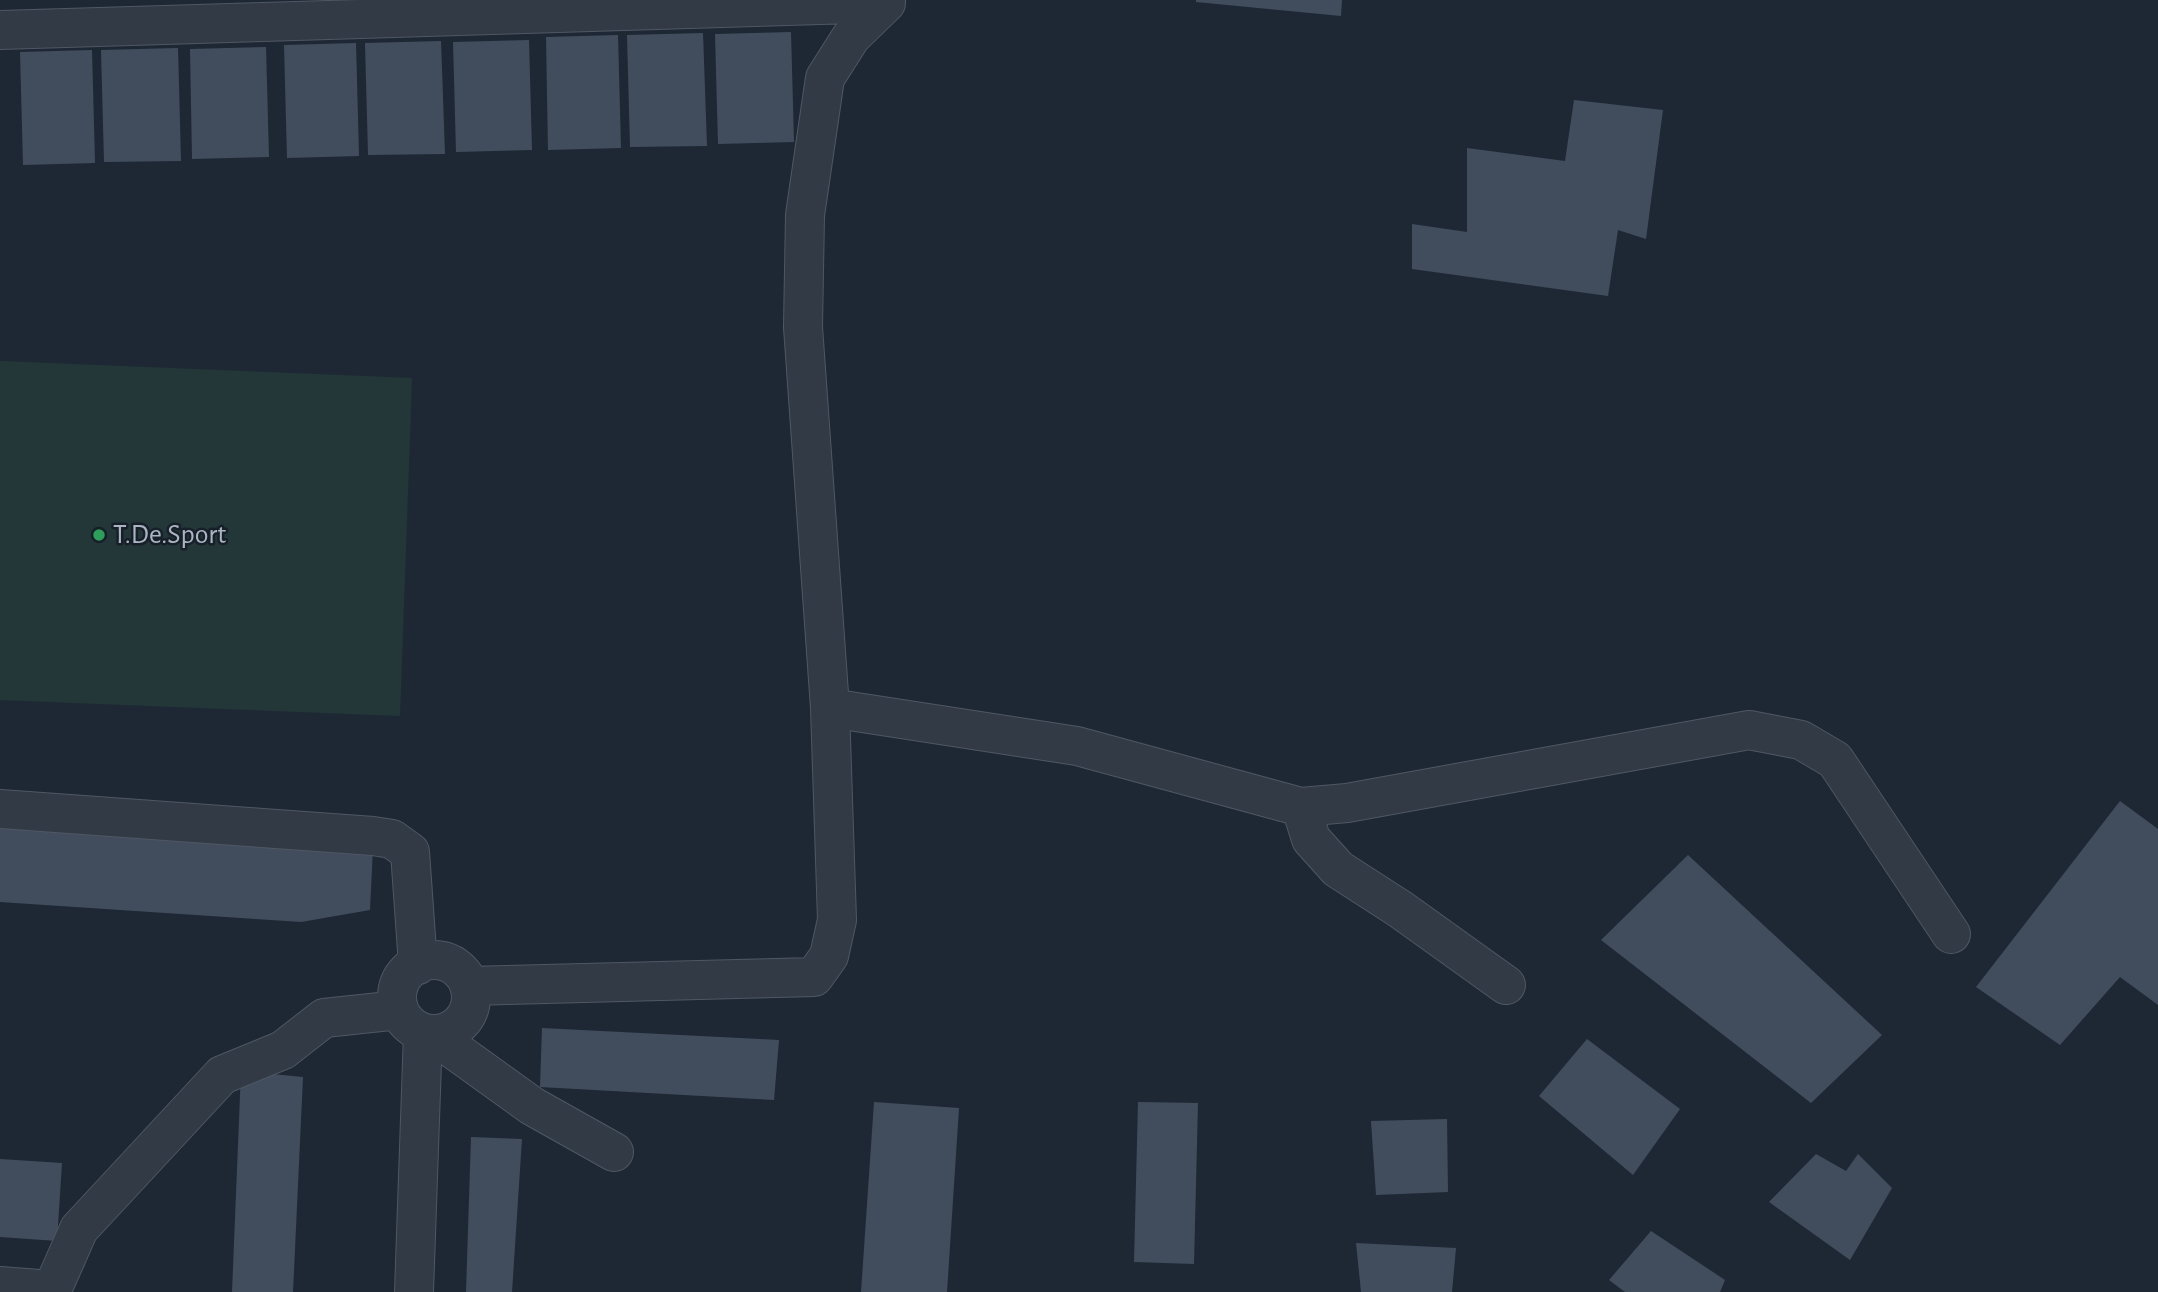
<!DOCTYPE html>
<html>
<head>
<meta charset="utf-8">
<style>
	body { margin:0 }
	canvas { display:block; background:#1e2834 }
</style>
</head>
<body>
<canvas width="2158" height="1292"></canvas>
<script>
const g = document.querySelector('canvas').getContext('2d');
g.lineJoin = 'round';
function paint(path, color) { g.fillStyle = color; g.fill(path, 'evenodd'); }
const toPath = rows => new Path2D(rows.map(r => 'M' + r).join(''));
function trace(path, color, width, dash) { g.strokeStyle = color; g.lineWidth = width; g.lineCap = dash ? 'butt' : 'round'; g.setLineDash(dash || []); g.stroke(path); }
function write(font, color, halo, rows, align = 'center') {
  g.font = font + ' "Alegreya Sans",sans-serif'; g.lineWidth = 5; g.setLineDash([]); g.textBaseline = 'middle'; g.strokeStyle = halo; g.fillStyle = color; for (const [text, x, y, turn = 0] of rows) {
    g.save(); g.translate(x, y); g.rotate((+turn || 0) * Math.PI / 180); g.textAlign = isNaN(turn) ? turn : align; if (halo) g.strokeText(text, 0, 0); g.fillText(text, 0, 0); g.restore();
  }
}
paint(toPath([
	[0,361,412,378,400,716,0,700]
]), '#233738');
paint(toPath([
	[1196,0,1342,0,1341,16,1196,2],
	[791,32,794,142,718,144,715,34],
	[703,33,707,146,630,147,627,35],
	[618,35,621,148,548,150,546,37],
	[529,40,532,150,456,152,453,42],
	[441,41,445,154,368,155,365,43],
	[356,43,359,156,287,158,284,45],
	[266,47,269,157,192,159,190,49],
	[178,48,181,161,104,162,101,50],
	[92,50,95,163,23,165,20,52],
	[1574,100,1663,110,1646,239,1618,230,1608,296,1412,269,1412,224,1467,232,1467,148,1565,161],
	[2120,801,2158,829,2158,1005,2120,977,2060,1045,1976,987],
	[0,821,373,847,370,910,301,922,0,902],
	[1688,855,1882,1035,1811,1103,1601,940],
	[542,1028,779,1040,774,1100,540,1087],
	[1587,1039,1680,1109,1633,1175,1539,1096],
	[241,1071,303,1077,293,1292,232,1292],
	[874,1102,959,1108,947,1292,861,1292],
	[1138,1102,1198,1103,1194,1264,1134,1262],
	[1447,1119,1448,1192,1376,1195,1371,1121],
	[471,1137,522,1139,512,1292,466,1292],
	[1816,1154,1846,1171,1858,1154,1892,1188,1850,1260,1769,1202],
	[0,1159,62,1163,57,1241,0,1237],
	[1651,1231,1725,1280,1720,1292,1625,1292,1609,1280],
	[1356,1243,1456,1248,1452,1292,1361,1292]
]), '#414d5d');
const minor = toPath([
	[0,30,886,3],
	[830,708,1077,746,1301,807,1347,803,1749,730,1801,740,1835,760,1951,934],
	[1301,807,1311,839,1338,869,1400,909,1506,985],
	[0,809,373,836,392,839,410,852,418,965],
	'397 997a37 37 0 1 1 74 0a37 37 0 1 1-74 0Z',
	[469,986,814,977,829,956,837,920,830,708,803,327,805,215,825,78,851,37,886,3,886,0],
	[432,1034,532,1106,614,1152],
	[0,1286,52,1290,79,1229,222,1075,283,1050,324,1018,399,1010],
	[414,1292,423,1033]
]);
trace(minor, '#4f5764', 40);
trace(minor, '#323a45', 38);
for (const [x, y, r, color] of [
	[99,535,7,"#2e9e5b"]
]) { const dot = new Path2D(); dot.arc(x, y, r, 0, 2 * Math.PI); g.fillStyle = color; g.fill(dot); trace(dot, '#171f29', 2.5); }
write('28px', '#abb4c3', '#171f29', [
	["T.De.Sport",113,535]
], 'left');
</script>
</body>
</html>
